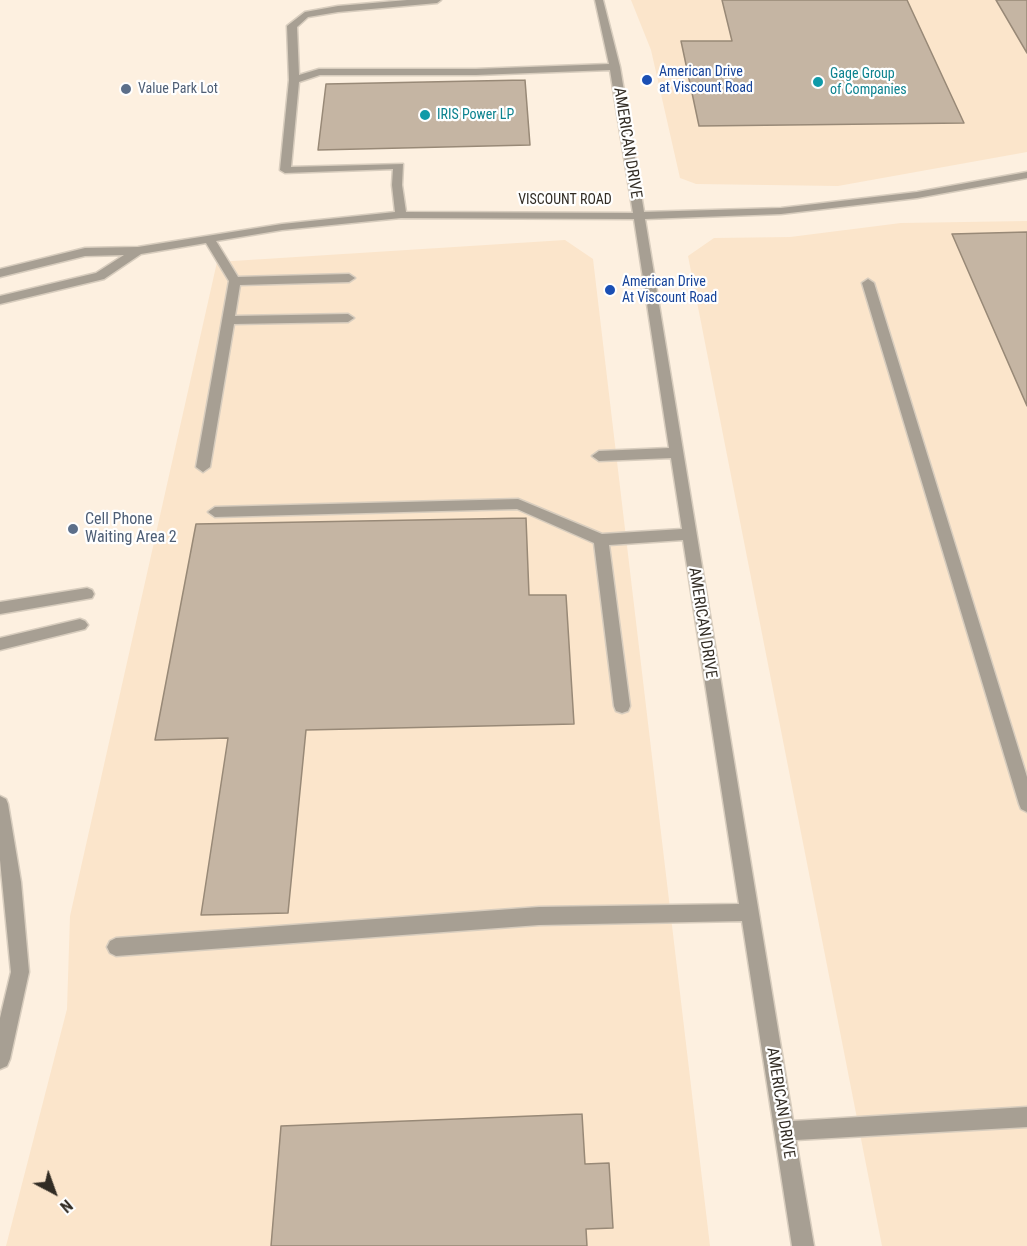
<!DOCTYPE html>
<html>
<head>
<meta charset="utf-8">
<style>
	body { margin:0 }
	#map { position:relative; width:1027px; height:1246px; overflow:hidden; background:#fdf0e0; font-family:"Roboto Condensed",sans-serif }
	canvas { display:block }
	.north { position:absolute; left:24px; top:1162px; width:60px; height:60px; -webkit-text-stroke:4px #fff; paint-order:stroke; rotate:139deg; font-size:16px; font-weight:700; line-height:24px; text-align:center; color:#322c24 }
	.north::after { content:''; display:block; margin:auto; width:21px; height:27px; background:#322c24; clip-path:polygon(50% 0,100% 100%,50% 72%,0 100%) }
</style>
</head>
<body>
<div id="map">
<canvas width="1027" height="1246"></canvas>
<div class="north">N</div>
</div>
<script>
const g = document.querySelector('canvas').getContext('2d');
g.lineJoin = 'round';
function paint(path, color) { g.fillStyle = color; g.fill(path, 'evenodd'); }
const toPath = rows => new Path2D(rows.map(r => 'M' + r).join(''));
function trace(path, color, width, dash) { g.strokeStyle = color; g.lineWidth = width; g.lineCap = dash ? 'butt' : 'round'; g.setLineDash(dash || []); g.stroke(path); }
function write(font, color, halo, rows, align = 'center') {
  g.font = font + ' "Roboto Condensed",sans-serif'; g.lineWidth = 4.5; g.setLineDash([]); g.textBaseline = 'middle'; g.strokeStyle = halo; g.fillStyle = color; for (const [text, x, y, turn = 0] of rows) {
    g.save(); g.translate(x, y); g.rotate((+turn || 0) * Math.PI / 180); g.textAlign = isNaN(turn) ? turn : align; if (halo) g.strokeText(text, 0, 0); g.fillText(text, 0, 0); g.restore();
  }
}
paint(toPath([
	[631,0,1027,0,1027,152,838,186,696,184,680,178,651,50],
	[1027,221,1027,1246,882,1246,688,256,714,238,790,237,901,223],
	[565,240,593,259,710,1246,6,1246,67,1009,70,916,217,262]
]), '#fbe5cb');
const building = toPath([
	[722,0,907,0,964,123,699,126,681,41,732,41,722,0],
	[996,0,1027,0,1027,53,996,0],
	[525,80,530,145,318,150,326,84,525,80],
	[1027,232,1027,406,952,234,1027,232],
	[526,518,529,595,566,595,574,724,306,730,288,913,201,915,228,738,155,740,196,524,526,518],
	[582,1114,585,1164,609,1163,613,1228,586,1229,587,1246,271,1246,281,1126,582,1114]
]);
paint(building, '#c5b5a3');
trace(building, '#988977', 1.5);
const minor = toPath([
	[407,0,441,0,437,3,338,12,308,17,297,27,299,75,319,69,476,69,609,64,595,0,603,0,620,67,644,212,781,208,917,192,1027,172,1027,178,917,198,781,214,645,219,793,1121,1027,1107,1027,1127,796,1140,814,1246,792,1246,742,921,539,925,116,956,110,953,107,947,110,941,116,938,539,907,739,904,683,540,609,545,630,706,628,711,622,713,616,711,614,706,594,543,517,509,215,517,208,512,215,507,518,499,602,534,682,529,671,458,599,461,592,456,599,451,669,448,634,219,401,218,282,230,216,241,238,277,349,274,355,278,349,282,240,285,235,316,348,314,354,318,348,322,234,324,210,467,203,472,196,467,229,281,206,243,141,254,104,279,0,304,0,296,96,273,124,255,85,256,0,277,0,269,85,248,138,247,282,224,395,212,392,185,393,169,285,173,280,170,289,80,287,26,305,12,338,6,407,0],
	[610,70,633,213,406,212,402,185,403,164,291,167,299,82,320,75,476,75,610,70],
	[868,279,874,283,1027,777,1027,812,1021,809,1019,804,862,283,868,279],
	[87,588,92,590,94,594,92,598,0,614,0,602,87,588],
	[80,619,85,621,88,625,85,629,0,650,0,638,80,619],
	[0,796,6,799,8,804,21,882,29,972,10,1059,7,1066,0,1069,0,1018,11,972,0,860,0,796]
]);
trace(minor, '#d8cdbe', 3);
paint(minor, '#a79f93');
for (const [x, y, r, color] of [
	[647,80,6,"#1a4fb4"],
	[818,82,6,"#0f9aa8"],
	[126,89,6,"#5c6f8a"],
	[425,115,6,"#0f9aa8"],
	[610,290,6,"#1a4fb4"],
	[73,529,6,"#5c6f8a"]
]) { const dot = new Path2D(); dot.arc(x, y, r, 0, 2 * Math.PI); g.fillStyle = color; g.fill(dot); trace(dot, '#fff', 2); }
write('14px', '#164399', '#fff', [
	["American Drive",659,72],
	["at Viscount Road",659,88],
	["American Drive",622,282],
	["At Viscount Road",622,298]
], 'left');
write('14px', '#0d838f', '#fff', [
	["Gage Group",830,74],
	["of Companies",830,90],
	["IRIS Power LP",437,115]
], 'left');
write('14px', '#4e5e75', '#fff', [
	["Value Park Lot",138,89]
], 'left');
write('14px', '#322c24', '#fff', [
	["VISCOUNT ROAD",565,200]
]);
write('16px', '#322c24', '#fff', [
	["AMERICAN DRIVE",627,143,81],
	["AMERICAN DRIVE",702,623,81],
	["AMERICAN DRIVE",780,1103,81]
]);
write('16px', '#4e5e75', '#fff', [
	["Cell Phone",85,520],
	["Waiting Area 2",85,538]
], 'left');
</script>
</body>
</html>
